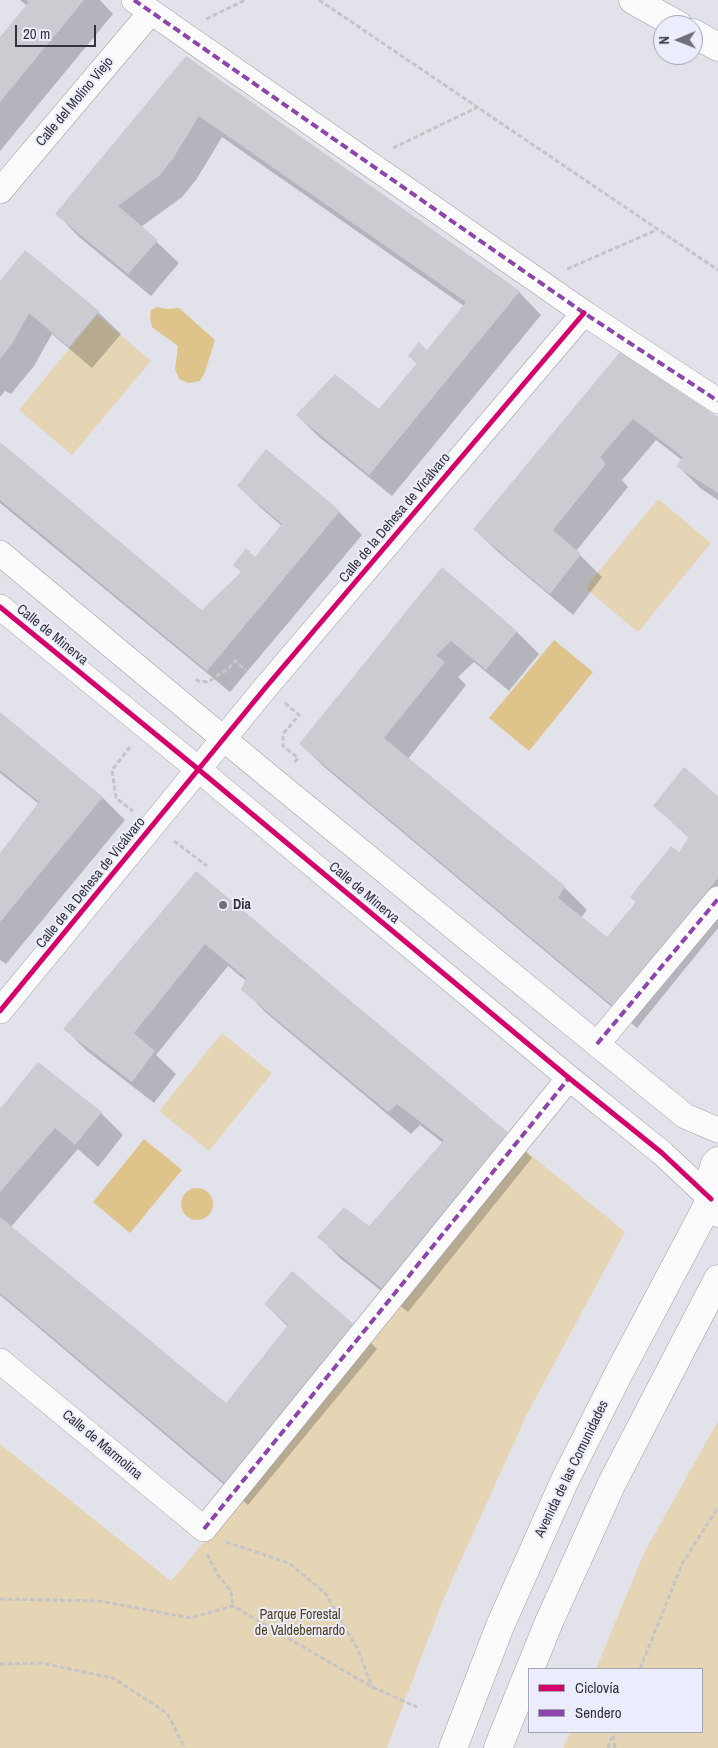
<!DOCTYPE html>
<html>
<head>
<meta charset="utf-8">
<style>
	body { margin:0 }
	#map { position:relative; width:718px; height:1748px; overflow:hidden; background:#e2e2eb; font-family:"Archivo Narrow",sans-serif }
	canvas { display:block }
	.legend { position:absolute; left:528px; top:1668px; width:175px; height:65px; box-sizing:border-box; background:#ebedfc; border:1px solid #a1a3ae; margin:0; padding:6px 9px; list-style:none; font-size:15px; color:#33343a }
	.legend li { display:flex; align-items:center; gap:10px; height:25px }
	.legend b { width:25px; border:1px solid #a1a3ae }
	.north { position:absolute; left:653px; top:15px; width:50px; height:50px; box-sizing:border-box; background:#ebedfc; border:1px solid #a1a3ae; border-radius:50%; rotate:269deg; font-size:14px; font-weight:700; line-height:20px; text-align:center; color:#33343a }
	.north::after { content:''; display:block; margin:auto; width:18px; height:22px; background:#707178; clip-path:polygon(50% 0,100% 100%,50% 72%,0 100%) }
	.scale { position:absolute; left:15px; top:25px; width:81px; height:22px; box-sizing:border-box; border:2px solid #33343a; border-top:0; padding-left:6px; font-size:15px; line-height:18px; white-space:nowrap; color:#33343a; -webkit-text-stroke:4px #ebedfc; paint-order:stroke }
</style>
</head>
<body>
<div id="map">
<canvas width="718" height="1748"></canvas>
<ul class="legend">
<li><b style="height:6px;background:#d6006c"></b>Ciclovía</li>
<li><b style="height:6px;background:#8e44ad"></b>Sendero</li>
</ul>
<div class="north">N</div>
<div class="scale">20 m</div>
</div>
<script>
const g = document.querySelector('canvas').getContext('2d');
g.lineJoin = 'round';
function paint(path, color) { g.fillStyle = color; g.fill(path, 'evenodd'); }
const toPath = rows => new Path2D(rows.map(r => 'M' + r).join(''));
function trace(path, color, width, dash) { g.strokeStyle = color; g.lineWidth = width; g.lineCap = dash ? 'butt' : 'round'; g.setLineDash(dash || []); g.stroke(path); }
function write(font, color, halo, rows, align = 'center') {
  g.font = font + ' "Archivo Narrow",sans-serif'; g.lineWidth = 4; g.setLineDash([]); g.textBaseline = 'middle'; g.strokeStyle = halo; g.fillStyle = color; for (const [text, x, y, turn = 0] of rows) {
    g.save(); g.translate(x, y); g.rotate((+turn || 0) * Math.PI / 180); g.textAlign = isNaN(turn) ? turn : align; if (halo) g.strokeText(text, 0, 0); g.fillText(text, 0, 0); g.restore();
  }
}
paint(toPath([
	[97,315,151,361,72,455,19,410],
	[658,499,711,543,638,632,585,588],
	[222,1033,272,1073,209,1151,159,1111],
	[526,1151,625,1232,527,1414,443,1600,387,1748,0,1748,0,1444,171,1581,340,1382],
	[718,1421,718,1748,563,1748,570,1732,702,1732,702,1669,596,1669,644,1553]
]), '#e5d5b5');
paint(toPath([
	[157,307,167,309,179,308,215,340,205,372,200,381,188,383,179,379,175,369,178,346,152,327,150,318,151,310],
	[554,640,593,672,529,751,489,718],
	[144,1139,182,1170,130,1233,93,1202],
	'181 1204a16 16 0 1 1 32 0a16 16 0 1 1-32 0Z'
]), '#dec48b');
paint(toPath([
	[20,0,100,0,113,14,0,151,0,39,27,6],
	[186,58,519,292,541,315,392,496,319,437,297,415,379,411,417,364,409,356,428,352,464,306,222,137,196,180,182,197,141,227,179,263,151,296,79,237,57,214],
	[25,252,98,312,121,334,92,368,52,334,34,366,11,394,5,391,0,397,0,283],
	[620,354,718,419,718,500,700,488,678,466,682,460,656,440,622,480,628,487,576,551,602,577,573,615,497,551,474,529],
	[0,444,202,612,255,559,282,526,261,508,238,486,266,451,339,512,362,535,230,692,0,503],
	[442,569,517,632,539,654,509,691,474,662,458,677,466,685,408,759,564,887,587,910,581,918,607,939,679,854,690,839,655,806,718,797,718,928,637,1028,323,766,301,744],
	[0,713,102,797,125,820,6,964,0,960,0,855,39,804,0,773],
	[196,873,510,1136,532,1158,408,1312,341,1259,319,1237,369,1227,443,1143,420,1125,411,1134,265,1012,243,989,246,981,228,966,156,1055,176,1074,154,1103,87,1051,65,1029],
	[38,1063,101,1113,123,1135,98,1167,78,1149,11,1227,226,1405,288,1327,265,1304,355,1327,377,1349,248,1505,0,1295,0,1110]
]), '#0003');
paint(toPath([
	[26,0,84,0,0,102,0,37,29,2],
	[186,56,520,291,369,475,296,415,335,374,379,409,417,363,408,356,419,342,427,350,466,302,199,116,174,157,160,175,118,206,158,240,128,274,55,214],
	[25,250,99,311,69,347,29,313,12,344,0,359,0,281],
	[620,352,718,417,718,493,676,466,683,457,633,419,600,457,606,464,553,530,581,554,550,594,473,529],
	[0,442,202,610,241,572,233,565,246,548,255,557,282,524,237,486,266,449,340,511,207,671,0,500],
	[442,567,517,631,486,670,451,641,436,655,445,662,384,738,565,886,558,898,607,937,636,902,630,897,671,846,679,852,689,837,653,806,684,767,718,796,718,878,614,1007,299,744],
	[0,712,103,797,0,922,0,853,39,802,0,770],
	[196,871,511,1135,385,1291,317,1237,344,1207,369,1226,444,1140,397,1104,388,1112,241,990,246,978,205,944,134,1033,155,1051,132,1082,63,1029],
	[38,1062,102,1112,75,1145,55,1128,0,1192,0,1109],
	[0,1217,226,1403,288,1325,264,1304,292,1271,356,1326,226,1484,0,1293]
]), '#cbcbd2');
const street = toPath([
	[134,0,584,313,718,401],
	[0,191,151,12],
	[0,553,277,783,685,1116,718,1130],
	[0,607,198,769,569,1078,662,1153,711,1199],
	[0,1011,266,687,584,313],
	[597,1044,718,899],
	[0,1361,204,1529,569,1078]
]);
const secondary = toPath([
	[633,0,678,25],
	[693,33,718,47],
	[718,1161,715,1164,710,1181,711,1199,718,1213],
	[530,1669,549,1622,612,1483,718,1279],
	[453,1748,500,1626,565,1480,619,1373,711,1199],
	[498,1748,529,1671]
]);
trace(street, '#9f9fa6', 26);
trace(secondary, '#9f9fa6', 29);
trace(toPath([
	[319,0,718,270],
	[206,19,245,0],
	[393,148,478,107],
	[567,269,657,230],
	[196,679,198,681,208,682,228,669,235,661,246,670],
	[285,703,299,715,283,734,283,746,298,758,293,764],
	[130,747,112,770,116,798,133,811],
	[174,841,207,866],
	[226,1542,289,1563,326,1594,358,1650,372,1687],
	[207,1554,218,1575,231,1591,233,1606],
	[0,1599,100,1601,190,1618,233,1606,372,1687,417,1707],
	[0,1664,41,1663,113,1678,167,1713,185,1748],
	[640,1669,682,1564,718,1507],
	[608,1748,612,1737],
	[615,1748,613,1735,615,1732]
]), '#c5c5c7', 3, [5, 2.5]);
trace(street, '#fbfbfc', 25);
trace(secondary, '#fbfbfc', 28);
trace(toPath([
	[134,0,584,313,718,401],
	[597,1044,718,899],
	[204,1529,569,1078]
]), '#8e44ad', 4, [8, 4]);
trace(toPath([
	[0,607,198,769,569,1078,662,1153,711,1199],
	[0,1011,266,687,584,313]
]), '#d6006c', 5);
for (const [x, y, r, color] of [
	[223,905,5,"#707178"]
]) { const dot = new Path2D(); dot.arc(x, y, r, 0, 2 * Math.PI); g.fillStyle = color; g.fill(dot); trace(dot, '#ebedfc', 2); }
write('14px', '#33343a', '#ebedfc', [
	["Calle del Molino Viejo",75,102,-50],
	["Calle de la Dehesa de Vicálvaro",395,518,-50],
	["Calle de Minerva",52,635,39],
	["Calle de la Dehesa de Vicálvaro",91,883,-51],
	["Calle de Minerva",364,893,40],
	["Calle de Marmolina",102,1445,40],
	["Avenida de las Comunidades",572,1469,-64]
]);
write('bold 14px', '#33343a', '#ebedfc', [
	["Dia",233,905]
], 'left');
write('14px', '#50401c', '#ebedfc', [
	["Parque Forestal",300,1615],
	["de Valdebernardo",300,1631]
]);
</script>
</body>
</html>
